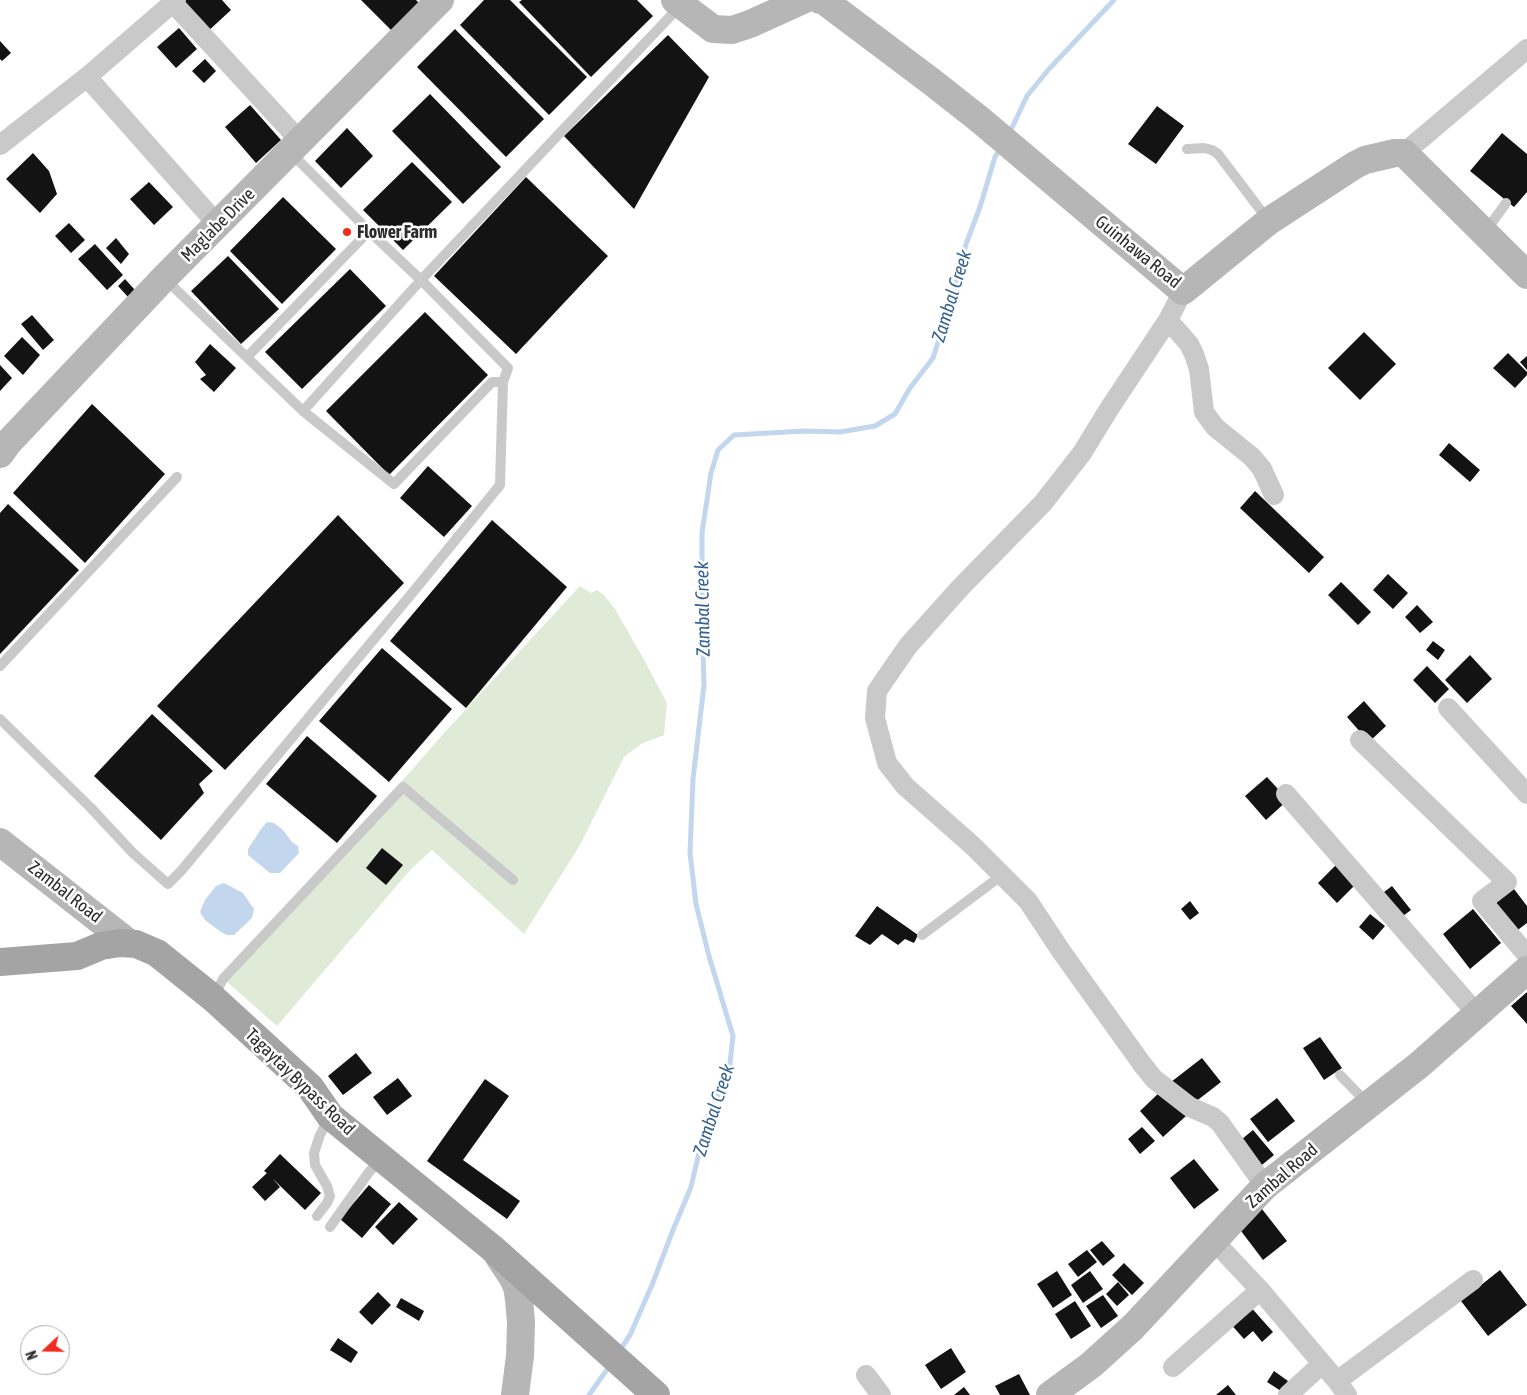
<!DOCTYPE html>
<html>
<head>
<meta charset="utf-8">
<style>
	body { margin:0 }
	#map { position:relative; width:1527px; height:1395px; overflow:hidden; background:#fff; font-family:"Asap Condensed",sans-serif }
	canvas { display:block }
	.north { position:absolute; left:20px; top:1325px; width:50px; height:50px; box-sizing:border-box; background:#fff; border:1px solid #ababab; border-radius:50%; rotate:249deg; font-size:14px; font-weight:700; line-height:20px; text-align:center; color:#2c2c2c }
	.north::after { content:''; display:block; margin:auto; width:18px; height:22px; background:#f22b1f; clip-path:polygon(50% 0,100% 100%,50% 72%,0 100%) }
</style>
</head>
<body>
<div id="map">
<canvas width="1527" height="1395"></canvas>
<div class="north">N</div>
</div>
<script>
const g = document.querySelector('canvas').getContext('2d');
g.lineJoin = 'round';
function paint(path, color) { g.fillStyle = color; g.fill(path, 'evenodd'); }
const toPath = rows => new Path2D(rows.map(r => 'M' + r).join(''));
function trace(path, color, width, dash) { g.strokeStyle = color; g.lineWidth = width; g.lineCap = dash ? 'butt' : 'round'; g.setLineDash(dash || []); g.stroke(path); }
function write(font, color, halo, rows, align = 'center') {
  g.font = font + ' "Asap Condensed",sans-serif'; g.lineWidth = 5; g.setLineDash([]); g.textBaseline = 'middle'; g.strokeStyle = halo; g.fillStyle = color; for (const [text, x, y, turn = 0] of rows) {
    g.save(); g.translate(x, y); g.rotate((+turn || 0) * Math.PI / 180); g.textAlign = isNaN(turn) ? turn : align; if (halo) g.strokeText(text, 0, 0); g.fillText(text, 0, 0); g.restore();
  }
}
paint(toPath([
	[580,586,591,593,597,590,604,595,615,609,642,656,667,703,664,735,641,744,624,757,580,845,524,934,432,850,411,869,277,1026,227,982,299,898,445,732]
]), '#dfebd7');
paint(toPath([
	[267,822,274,823,283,830,292,842,298,846,299,853,280,873,270,873,248,855,248,849,261,829],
	[224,883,243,893,254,909,252,918,234,935,227,935,221,932,205,920,200,912,205,900,216,886]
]), '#c2d6ed');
trace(toPath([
	[1009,134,1027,96,1049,69,1114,0],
	[620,1350,630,1335,652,1285,673,1230,691,1187,707,1118,729,1072,733,1036,709,956,696,904,690,853,693,779,704,685,702,613,702,533,711,473,718,450,734,435,804,431,840,432,875,426,895,414,910,388,933,358,951,302,966,244,980,207,995,157,1001,147],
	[589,1395,611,1364]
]), '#c2d6ed', 5);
paint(toPath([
	[185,0,222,0,231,10,205,34,179,5],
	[361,0,416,0,421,5,394,33],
	[484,0,510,0,587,77,549,115,460,25],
	[522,0,637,0,653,16,591,77,519,2],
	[179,28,197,49,176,68,157,47],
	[455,29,544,119,506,157,417,67],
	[668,35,709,77,634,209,564,136],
	[0,41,11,53,2,61,0,59],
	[205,59,216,71,204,83,192,71],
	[430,94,501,167,463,204,392,131],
	[250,105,281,140,256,163,225,127],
	[1157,106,1184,126,1156,164,1128,144],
	[347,128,373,156,341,188,315,161],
	[1502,133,1527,154,1527,192,1514,207,1470,171],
	[33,153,49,171,57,194,40,213,6,179],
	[412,162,452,202,403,250,363,210],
	[526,177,608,256,516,354,434,276],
	[149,182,173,207,154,225,130,199],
	[283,197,336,249,282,304,230,251],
	[69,223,85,240,71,253,55,236],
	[116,238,129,254,121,264,106,248],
	[95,244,123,275,107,290,78,259],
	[228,256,279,309,241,344,191,291],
	[350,269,386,306,302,389,265,352],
	[125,279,135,290,128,297,118,286],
	[425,312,488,375,389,475,326,411],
	[32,315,54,340,43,350,21,324],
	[1364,332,1396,364,1360,400,1328,368],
	[22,337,40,355,23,375,4,356],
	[210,344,236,368,214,392,200,379,206,375,195,362],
	[1508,353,1527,372,1527,375,1515,388,1493,368],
	[1527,356,1527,370,1520,362],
	[0,365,12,378,0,391],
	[92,404,165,474,85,563,13,493],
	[1449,443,1480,470,1470,482,1439,455],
	[428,466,472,506,444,537,400,498],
	[1255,491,1324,557,1309,573,1240,508],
	[8,504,79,570,0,654,0,513],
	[338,515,404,583,225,770,157,706],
	[492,520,567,587,466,708,390,641],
	[1388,574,1408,593,1393,609,1373,590],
	[1341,582,1371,612,1358,625,1328,595],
	[1417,605,1433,622,1420,633,1405,617],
	[1433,641,1445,650,1438,660,1426,650],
	[382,648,452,709,389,782,319,721],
	[1470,655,1492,679,1467,703,1445,680],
	[1427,666,1449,689,1435,703,1413,680],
	[1364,701,1386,726,1369,742,1347,717],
	[152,714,213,771,199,784,204,793,161,840,94,776],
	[307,736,377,796,337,843,266,784],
	[1267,777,1288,800,1266,820,1245,796],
	[382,848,403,865,386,885,366,868],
	[1338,863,1357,883,1337,903,1318,883],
	[1392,886,1411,910,1399,919,1380,895],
	[1514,889,1527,906,1527,923,1511,935,1491,907],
	[1190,901,1199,913,1190,920,1181,909],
	[877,906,918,935,914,943,905,939,898,945,882,934,870,945,855,936],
	[1473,909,1501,943,1470,969,1443,934],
	[1370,914,1385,926,1373,940,1359,927],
	[1527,992,1527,1024,1511,1006],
	[1320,1037,1342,1068,1324,1080,1303,1048],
	[356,1053,372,1073,343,1095,328,1076],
	[1202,1058,1221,1082,1190,1106,1171,1082],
	[398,1078,412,1096,387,1115,373,1097],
	[485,1079,509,1096,463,1160,520,1201,507,1219,427,1161],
	[1162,1090,1186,1116,1163,1137,1140,1111],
	[1277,1098,1295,1121,1268,1142,1250,1119],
	[1142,1127,1155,1141,1140,1154,1128,1139],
	[1253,1130,1274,1155,1257,1169,1236,1144],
	[280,1154,321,1193,305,1210,273,1179,280,1187,265,1201,252,1187,267,1173,264,1171],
	[1194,1159,1219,1190,1194,1209,1170,1178],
	[369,1185,391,1204,362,1238,340,1219],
	[399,1202,418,1219,393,1245,375,1227],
	[1262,1209,1287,1241,1263,1260,1238,1227],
	[1102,1241,1115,1256,1103,1266,1090,1250],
	[1087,1250,1097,1262,1078,1277,1068,1264],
	[1124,1263,1144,1283,1132,1295,1112,1275],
	[1500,1270,1527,1305,1488,1336,1461,1301],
	[1057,1271,1072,1295,1053,1308,1037,1284],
	[1090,1271,1103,1289,1083,1303,1071,1285],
	[1118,1282,1129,1295,1117,1306,1106,1294],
	[378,1292,391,1305,372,1325,359,1312],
	[1103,1295,1118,1316,1101,1328,1086,1306],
	[401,1298,424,1311,419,1321,396,1307],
	[1075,1301,1091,1326,1071,1339,1055,1314],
	[1248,1304,1273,1332,1262,1342,1253,1331,1244,1339,1228,1321],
	[338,1338,358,1352,351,1363,330,1350],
	[951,1348,966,1372,941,1389,925,1365],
	[1274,1371,1288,1381,1281,1391,1267,1382],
	[1019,1374,1030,1395,1000,1395,995,1386],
	[1228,1385,1236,1395,1216,1395],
	[964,1387,970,1395,954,1395]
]), '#131313');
trace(toPath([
	[1187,149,1204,148,1212,150,1218,154,1268,220],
	[290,152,369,231,421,280,508,368,503,382],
	[1485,232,1506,203],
	[247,357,369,231],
	[303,411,421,280,680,6],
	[0,666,177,477],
	[0,719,90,807,133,853,168,884,181,871,418,586,500,485,503,382,492,382,394,484,303,411,165,279],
	[922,935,1002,875],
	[214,996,223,979,403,787,513,880],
	[1340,1075,1368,1104],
	[317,1216,327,1203,330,1196,327,1186,315,1165,314,1153,320,1135,330,1116],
	[330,1227,369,1172,381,1159]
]), '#c9c9c9', 10);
trace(toPath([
	[173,3,301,142],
	[87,77,218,225],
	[0,145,87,77,176,0],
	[1404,153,1527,49],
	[1183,291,1168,320,1109,409,1082,453,1043,503,960,588,908,646,877,691,875,718,887,763,905,786,973,846,1028,901,1061,951,1142,1064,1154,1079,1190,1107,1213,1117,1220,1123,1265,1186],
	[1168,320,1189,344,1194,354,1199,369,1204,412,1215,427,1252,457,1262,469,1274,495],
	[1448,708,1527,794],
	[1360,740,1507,882,1482,901,1527,955],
	[1286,794,1477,1014],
	[1214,1241,1260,1290,1337,1381,1347,1395],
	[1173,1367,1260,1290],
	[866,1375,881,1395],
	[1337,1381,1473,1280],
	[1288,1395,1322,1364]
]), '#c9c9c9', 20);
trace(toPath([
	[675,0,713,29,732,30,750,24,803,0],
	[820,0,823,0,932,82,979,119,1183,291,1269,221,1355,165,1365,160,1395,153,1404,153,1527,275],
	[0,454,8,443,164,278,440,0],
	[0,842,129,943],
	[499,1257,513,1278,517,1287,519,1299,521,1322,520,1356,515,1395],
	[1050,1395,1091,1365,1133,1327,1265,1186,1419,1065,1527,970]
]), '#b6b6b6', 28);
trace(toPath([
	[0,962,77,956,101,946,120,943,136,944,157,953,213,998,310,1087,330,1116,492,1248,656,1395]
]), '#a4a4a4', 28);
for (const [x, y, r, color] of [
	[347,232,5,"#f22b1f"]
]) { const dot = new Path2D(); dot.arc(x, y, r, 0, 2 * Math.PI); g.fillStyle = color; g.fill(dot); trace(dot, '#fff', 2); }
write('18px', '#2c2c2c', '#fff', [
	["Maglabe Drive",218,225,-45],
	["Guinhawa Road",1138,252,39],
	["Zambal Road",65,892,38],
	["Tagaytay Bypass Road",300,1082,44],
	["Zambal Road",1282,1176,-41]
]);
write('bold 18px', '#2c2c2c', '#fff', [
	["Flower Farm",357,232]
], 'left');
write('italic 19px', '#356293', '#fff', [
	["Zambal Creek",952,296,-73],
	["Zambal Creek",703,609,-91],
	["Zambal Creek",714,1110,-72]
]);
</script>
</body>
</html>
